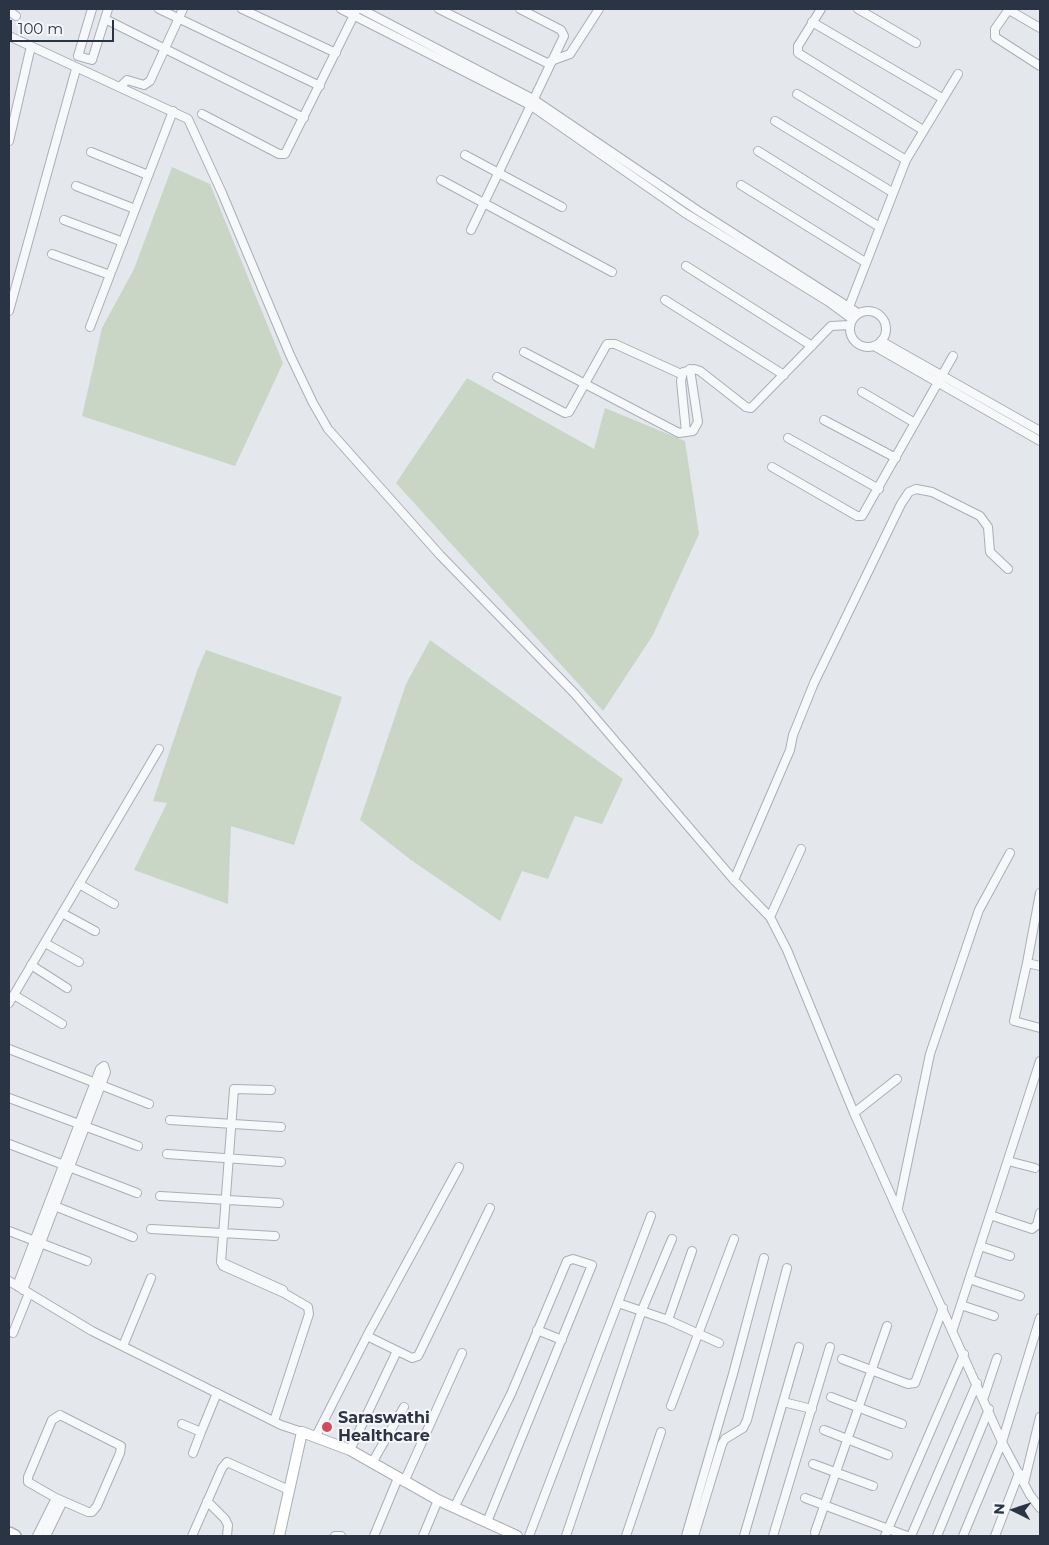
<!DOCTYPE html>
<html>
<head>
<meta charset="utf-8">
<style>
	body { margin:0 }
	#map { position:relative; width:1049px; height:1545px; overflow:hidden; background:#e4e7ec; font-family:Montserrat,sans-serif }
	canvas { display:block }
	.frame { position:absolute; inset:0; border:10px solid #2b3445; pointer-events:none }
	.north { position:absolute; left:989px; top:1485px; width:50px; height:50px; -webkit-text-stroke:4px #f4f6f9; paint-order:stroke; rotate:274deg; font-size:14px; font-weight:700; line-height:20px; text-align:center; color:#2b3445 }
	.north::after { content:''; display:block; margin:auto; width:18px; height:22px; background:#2b3445; clip-path:polygon(50% 0,100% 100%,50% 72%,0 100%) }
	.scale { position:absolute; left:10px; top:20px; width:104px; height:22px; box-sizing:border-box; border:2px solid #2b3445; border-top:0; padding-left:6px; font-size:15px; line-height:18px; white-space:nowrap; color:#2b3445; -webkit-text-stroke:4px #f4f6f9; paint-order:stroke }
</style>
</head>
<body>
<div id="map">
<canvas width="1049" height="1545"></canvas>
<div class="frame"></div>
<div class="north">N</div>
<div class="scale">100 m</div>
</div>
<script>
const g = document.querySelector('canvas').getContext('2d');
g.lineJoin = 'round';
function paint(path, color) { g.fillStyle = color; g.fill(path, 'evenodd'); }
const toPath = rows => new Path2D(rows.map(r => 'M' + r).join(''));
function trace(path, color, width, dash) { g.strokeStyle = color; g.lineWidth = width; g.lineCap = dash ? 'butt' : 'round'; g.setLineDash(dash || []); g.stroke(path); }
function write(font, color, halo, rows, align = 'center') {
  g.font = font + ' Montserrat,sans-serif'; g.lineWidth = 4; g.setLineDash([]); g.textBaseline = 'middle'; g.strokeStyle = halo; g.fillStyle = color; for (const [text, x, y, turn = 0] of rows) {
    g.save(); g.translate(x, y); g.rotate((+turn || 0) * Math.PI / 180); g.textAlign = isNaN(turn) ? turn : align; if (halo) g.strokeText(text, 0, 0); g.fillText(text, 0, 0); g.restore();
  }
}
paint(toPath([
	[172,167,210,184,283,363,235,466,82,416,102,328,134,269],
	[467,378,594,449,605,408,685,441,699,534,653,635,603,711,396,483],
	[430,640,623,779,602,824,575,816,548,879,522,871,500,921,411,860,360,820,406,684],
	[206,650,342,697,294,845,231,826,228,904,134,870,167,803,153,801,197,671]
]), '#c9d6c5');
const street = toPath([
	[92,9,78,56,92,60,108,9],
	[159,9,320,86],
	[242,9,336,53],
	[341,9,530,105,685,213,829,302,852,319],
	[361,9,533,99,697,210,858,313],
	[439,9,549,64],
	[821,9,798,46,798,53,923,130],
	[858,9,916,43],
	[1009,9,995,29,995,37,1040,66],
	[1009,10,1040,28],
	[9,11,16,16],
	[105,19,304,118],
	[812,22,942,98],
	[9,36,188,119,222,193,290,355,313,403,328,429,440,555,575,694,734,880,770,917,787,950,854,1113,1002,1442,1030,1495,1040,1508],
	[551,61,570,54,599,9],
	[120,87,127,80,144,85,150,81,183,9],
	[797,94,906,160],
	[202,114,279,154,285,154,356,11],
	[775,121,892,192],
	[9,141,31,46],
	[758,151,878,226],
	[91,152,148,175],
	[465,155,562,207],
	[441,180,612,272],
	[741,185,865,262],
	[76,186,135,209],
	[64,220,123,242],
	[471,230,564,36,561,30,520,9],
	[52,254,110,275],
	[686,266,812,346],
	[665,300,784,375],
	[849,307,906,160,958,74],
	'850 329a18 18 0 1 1 36 0a18 18 0 1 1-36 0Z',
	[9,311,76,69],
	[90,327,173,111],
	[881,341,1040,431],
	[874,346,1040,441],
	[524,352,679,433,693,431,698,422,690,369],
	[497,377,565,413,569,412,607,344,615,344,681,374],
	[862,392,915,423],
	[824,420,896,458],
	[686,432,681,381,683,372,694,369,700,371,746,407,751,408,831,326,850,325],
	[788,438,879,489],
	[772,467,857,516,862,516,953,356],
	[734,880,790,750,793,735,814,683,901,504,909,492,916,489,932,492,980,516,988,527,990,552,1008,569],
	[79,884,114,904],
	[1040,893,1027,963,1040,966],
	[62,913,95,931],
	[770,917,801,849],
	[45,943,79,962],
	[1027,963,1014,1021,1040,1028],
	[31,965,67,988],
	[14,995,62,1024],
	[9,1003,159,749],
	[9,1049,149,1104],
	[9,1098,138,1146],
	[854,1113,897,1079],
	[170,1120,281,1127],
	[9,1144,137,1193],
	[167,1154,281,1162],
	[1008,1161,1035,1168],
	[160,1196,279,1203],
	[52,1205,133,1237],
	[898,1208,930,1054,979,910,1010,853],
	[990,1215,1032,1229,1037,1225,1040,1213],
	[151,1229,275,1236],
	[9,1231,87,1261],
	[980,1246,1010,1256],
	[221,1262,283,1290,284,1293,223,1266,221,1262,234,1089,271,1090],
	[969,1279,1020,1296],
	[9,1281,92,1331,281,1425,302,1432],
	[17,1286,100,1069,104,1066,106,1072,101,1085,23,1290],
	[618,1303,668,1320,719,1343],
	[961,1305,994,1316],
	[668,1320,692,1251],
	[953,1329,1040,1061],
	[537,1330,562,1340],
	[13,1333,29,1293],
	[367,1336,412,1358,418,1356,490,1208],
	[123,1346,151,1278],
	[842,1359,908,1384,915,1383,943,1308],
	[831,1397,902,1424],
	[984,1397,997,1358],
	[783,1402,812,1409],
	[671,1406,734,1239],
	[60,1415,121,1446,120,1453,97,1506,92,1512,88,1512,56,1498,28,1482,28,1477,52,1420,60,1415],
	[274,1421,309,1314,308,1307,284,1293],
	[182,1424,201,1432,217,1393],
	[824,1430,888,1455],
	[316,1436,367,1336,459,1167],
	[350,1450,397,1351],
	[193,1453,201,1432],
	[372,1463,404,1407],
	[813,1464,873,1486],
	[404,1482,462,1353],
	[1024,1483,1040,1417],
	[805,1498,907,1536],
	[207,1501,225,1519,228,1525,227,1536],
	[454,1508,511,1394,567,1261,573,1259,592,1265,487,1522],
	[815,1532,887,1326],
	[37,1536,56,1498],
	[46,1536,63,1501],
	[192,1536,222,1468,227,1462,289,1490],
	[335,1536,341,1536],
	[374,1536,398,1478],
	[423,1536,438,1500],
	[529,1536,651,1216],
	[566,1536,642,1310,672,1239],
	[626,1536,661,1432],
	[686,1536,733,1374,764,1258],
	[694,1536,722,1444,725,1439,743,1428,747,1420,787,1268],
	[744,1536,799,1347],
	[773,1536,830,1347],
	[885,1536,964,1354],
	[911,1536,977,1383],
	[937,1536,989,1409],
	[963,1536,1002,1442,1040,1318],
	[995,1536,1019,1473]
]);
const secondary = toPath([
	[279,1536,302,1432,350,1450,438,1500,517,1536]
]);
const primary = toPath([
	[9,1533,15,1536]
]);
trace(street, '#a9aeb7', 10);
trace(secondary, '#a9aeb7', 12);
trace(primary, '#a3abb8', 14);
trace(street, '#f7f8fa', 8);
trace(secondary, '#fff', 10);
trace(primary, '#fff', 11);
for (const [x, y, r, color] of [
	[327,1427,6,"#d1495b"]
]) { const dot = new Path2D(); dot.arc(x, y, r, 0, 2 * Math.PI); g.fillStyle = color; g.fill(dot); trace(dot, '#f4f6f9', 2); }
write('bold 16px', '#2b3445', '#f4f6f9', [
	["Saraswathi",338,1418],
	["Healthcare",338,1436]
], 'left');
</script>
</body>
</html>
